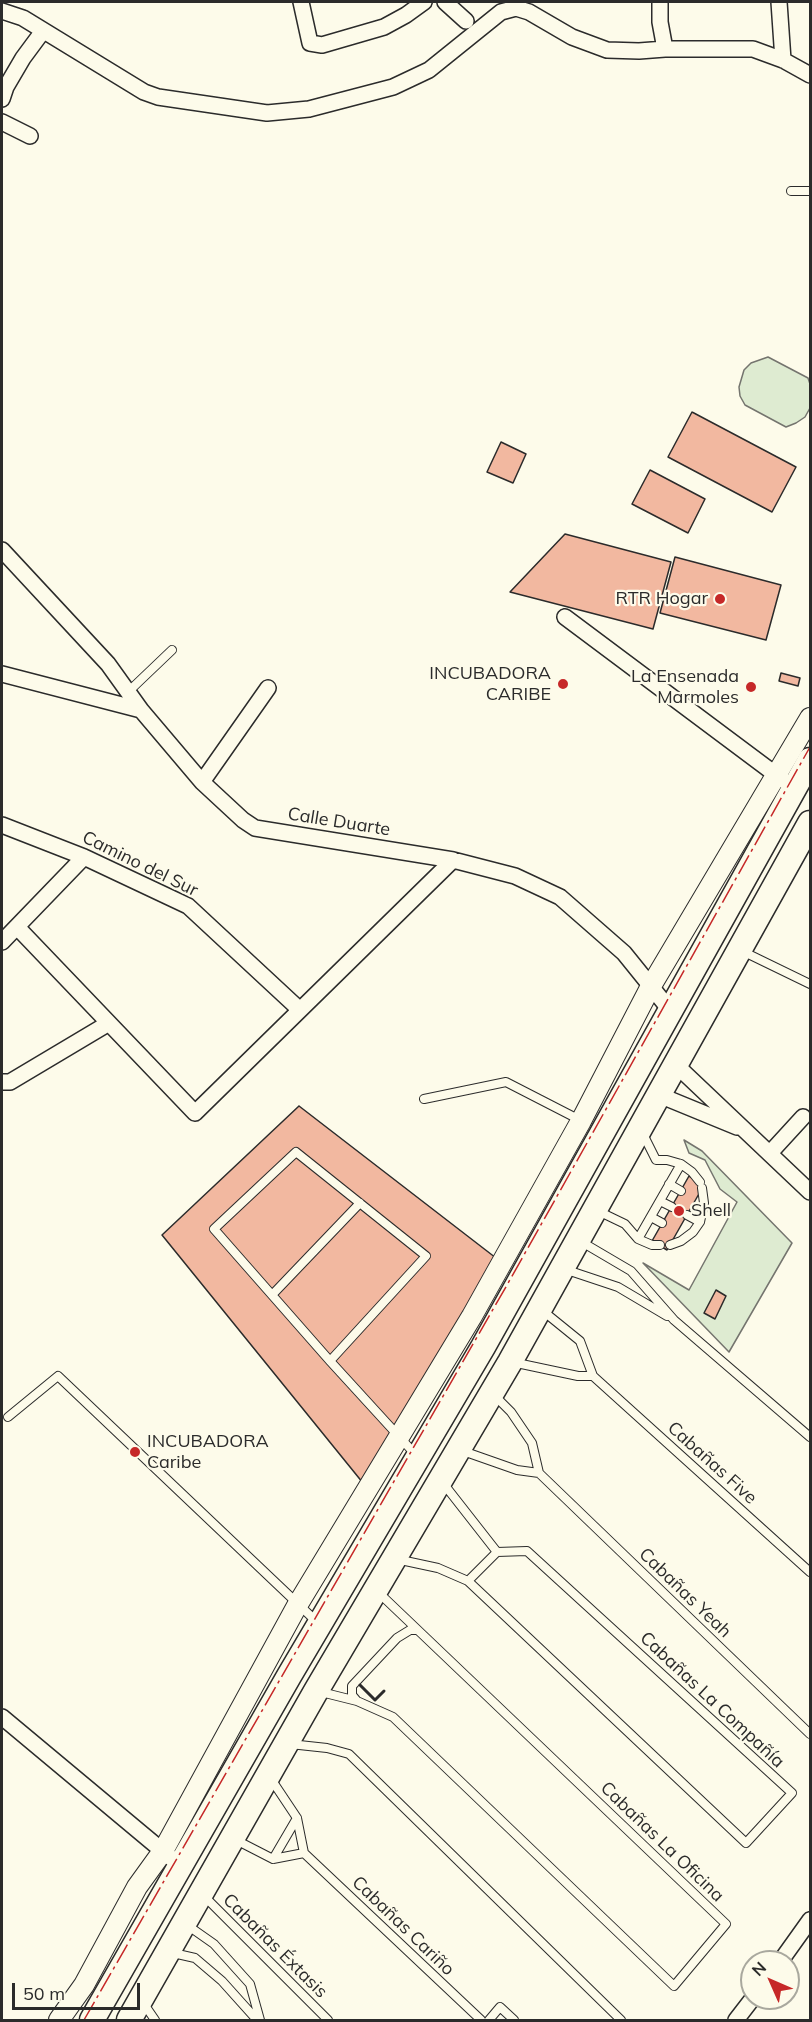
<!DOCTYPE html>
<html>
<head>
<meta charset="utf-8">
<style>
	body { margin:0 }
	#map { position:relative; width:812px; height:2022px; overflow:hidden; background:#fdfbea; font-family:Mulish,sans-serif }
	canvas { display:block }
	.frame { position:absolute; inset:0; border:3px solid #2b2b2b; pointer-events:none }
	.north { position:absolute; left:740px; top:1950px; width:60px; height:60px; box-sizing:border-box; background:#fdfbea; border:2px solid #a9a89e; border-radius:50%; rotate:315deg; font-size:16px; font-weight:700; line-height:24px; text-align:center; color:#2b2b2b }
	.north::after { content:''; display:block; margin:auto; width:21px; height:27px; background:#c62828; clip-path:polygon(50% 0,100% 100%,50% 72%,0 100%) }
	.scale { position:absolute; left:12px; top:1983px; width:128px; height:27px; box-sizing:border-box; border:3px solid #2b2b2b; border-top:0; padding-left:8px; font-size:18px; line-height:21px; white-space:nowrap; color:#2b2b2b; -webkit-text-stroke:4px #fdfbea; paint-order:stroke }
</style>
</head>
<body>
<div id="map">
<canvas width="812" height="2022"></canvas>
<div class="frame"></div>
<div class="north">N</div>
<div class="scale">50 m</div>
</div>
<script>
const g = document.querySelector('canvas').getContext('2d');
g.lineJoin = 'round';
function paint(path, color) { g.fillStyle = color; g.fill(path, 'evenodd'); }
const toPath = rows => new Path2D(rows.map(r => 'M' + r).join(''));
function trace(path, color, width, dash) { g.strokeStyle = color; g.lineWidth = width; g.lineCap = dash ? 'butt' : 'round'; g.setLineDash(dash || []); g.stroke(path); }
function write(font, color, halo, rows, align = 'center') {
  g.font = font + ' Mulish,sans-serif'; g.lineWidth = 4.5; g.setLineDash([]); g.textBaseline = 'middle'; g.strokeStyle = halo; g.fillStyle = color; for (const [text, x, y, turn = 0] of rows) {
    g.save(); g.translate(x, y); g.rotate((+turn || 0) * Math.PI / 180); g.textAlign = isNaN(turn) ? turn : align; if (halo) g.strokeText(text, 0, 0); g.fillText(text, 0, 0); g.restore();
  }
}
const green = toPath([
	[768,357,808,378,810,384,810,408,805,417,796,423,786,427,745,405,740,396,739,387,744,370,751,363,768,357],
	[684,1140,702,1151,792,1243,729,1352,643,1263,689,1290,737,1202,720,1189,705,1160,689,1153,684,1140]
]);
paint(green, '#deebd1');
trace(green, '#74746e', 1.5);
const building = toPath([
	[692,412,796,467,772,512,668,457,692,412],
	[501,442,526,454,513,483,487,472,501,442],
	[650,470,705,499,688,533,632,504,650,470],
	[565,534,671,562,653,629,510,592,565,534],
	[675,557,781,585,766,640,660,613,675,557],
	[781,673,800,678,798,686,779,681,781,673],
	[299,1106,496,1258,363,1483,162,1235,299,1106],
	[689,1176,704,1185,667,1250,652,1241,689,1176],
	[716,1290,726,1296,715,1319,704,1313,716,1290]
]);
paint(building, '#f2b8a0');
trace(building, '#2b2b2b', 1.5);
const service = toPath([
	[791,191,810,191],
	[128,692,172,650],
	[742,951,810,984],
	[424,1099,506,1082,580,1120],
	[642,1132,656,1160,667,1160,681,1164,692,1172,700,1182],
	[669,1184,681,1191],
	[660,1201,672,1207],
	[598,1211,625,1224,638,1239,652,1245,660,1245],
	[687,1215,700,1222],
	[651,1217,662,1223],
	[638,1239,681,1164],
	[580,1241,631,1271,674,1320,810,1437],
	[670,1245,681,1241,693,1232,700,1222,704,1203,702,1188],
	[564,1269,618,1287,667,1316],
	[272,1295,360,1203],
	[543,1311,580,1341,593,1376,810,1572],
	[330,1361,426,1256,296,1152,214,1229,330,1361,415,1454],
	[512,1362,578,1376,593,1376],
	[493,1394,511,1412,532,1443,539,1473,810,1734],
	[8,1417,58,1376,317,1622],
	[460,1450,517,1470,539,1473],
	[396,1559,438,1568,468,1581,746,1843,792,1793,527,1551,497,1552,443,1483],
	[468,1581,497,1552],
	[321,1692,357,1701,393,1717,674,1986,726,1924,379,1593],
	[357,1701,352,1695,352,1686,397,1638,410,1630,417,1630],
	[290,1744,327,1748,349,1754,621,2020],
	[271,1779,297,1818,304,1853,481,2020],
	[236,1840,273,1859,304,1853],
	[273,1859,297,1818],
	[204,1896,328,2020],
	[187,1925,214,1944,250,1984,260,2020],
	[173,1953,195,1958,222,1981,257,2020],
	[144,2004,155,2020],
	[489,2020,500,2007,514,2020]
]);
const minor = toPath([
	[301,2,310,43,322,45,384,27,406,15,424,2],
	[445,2,466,21],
	[660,2,660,22,665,49],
	[779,2,783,60],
	[2,11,23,18,144,92,158,97,267,113,309,109,393,87,429,70,501,12,516,8,529,12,572,37,607,50,639,51,665,49,753,49,783,60,810,75],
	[2,99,6,87,23,58,43,31],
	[2,122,30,136],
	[2,550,108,664,141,710],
	[565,617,783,780],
	[2,674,141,710,202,782,243,820,255,828,453,860,515,876,560,897,624,953,670,1010],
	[202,782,268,688],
	[2,825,84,857,188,906,300,1010],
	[17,927,195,1113,453,860],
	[2,942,84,857],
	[676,1065,810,1192],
	[2,1082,10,1082,109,1023],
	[659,1095,737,1127],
	[770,1153,803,1117],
	[2,1717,171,1858],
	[780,1962,810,1920],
	[736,2020,753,1998]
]);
const tertiary = toPath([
	[59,2020,84,1985,137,1887,163,1851,298,1604,472,1316,581,1121,651,986,810,718]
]);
const primary = toPath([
	[92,2020,289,1676,483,1347,810,760],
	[129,2020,316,1691,510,1362,810,823]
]);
trace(service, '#2b2b2b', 10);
trace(minor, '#2b2b2b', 18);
trace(tertiary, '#2b2b2b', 22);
trace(primary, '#2b2b2b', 27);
trace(service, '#fdfbea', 8);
trace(minor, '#fdfbea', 15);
trace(tertiary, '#fdfbea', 20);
trace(primary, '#fdfbea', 24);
trace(toPath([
	[360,1685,375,1700,384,1691]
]), '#2b2b2b', 3);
trace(toPath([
	[84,2020,507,1285,810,747]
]), '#c62828', 1.5, [21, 4.5, 3, 4.5]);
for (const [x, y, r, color] of [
	[720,599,6,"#c62828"],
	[563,684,6,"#c62828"],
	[751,687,6,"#c62828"],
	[679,1211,6,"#c62828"],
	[135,1452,6,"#c62828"]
]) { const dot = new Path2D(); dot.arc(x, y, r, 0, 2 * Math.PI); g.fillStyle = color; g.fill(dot); trace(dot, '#fdfbea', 2); }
write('18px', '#2b2b2b', '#fdfbea', [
	["RTR Hogar",708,599],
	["INCUBADORA",551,674],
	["CARIBE",551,695],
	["La Ensenada",739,677],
	["Marmoles",739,698],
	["Shell",691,1211,"left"],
	["INCUBADORA",147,1442,"left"],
	["Caribe",147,1463,"left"]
], 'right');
write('18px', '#2b2b2b', '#fdfbea', [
	["Calle Duarte",339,822,9],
	["Camino del Sur",140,864,26],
	["Cabañas Five",712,1463,42],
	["Cabañas Yeah",685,1593,44],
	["Cabañas La Compañía",712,1700,43],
	["Cabañas La Oficina",662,1842,44],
	["Cabañas Cariño",403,1926,44],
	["Cabañas Éxtasis",275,1946,45]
]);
</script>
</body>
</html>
